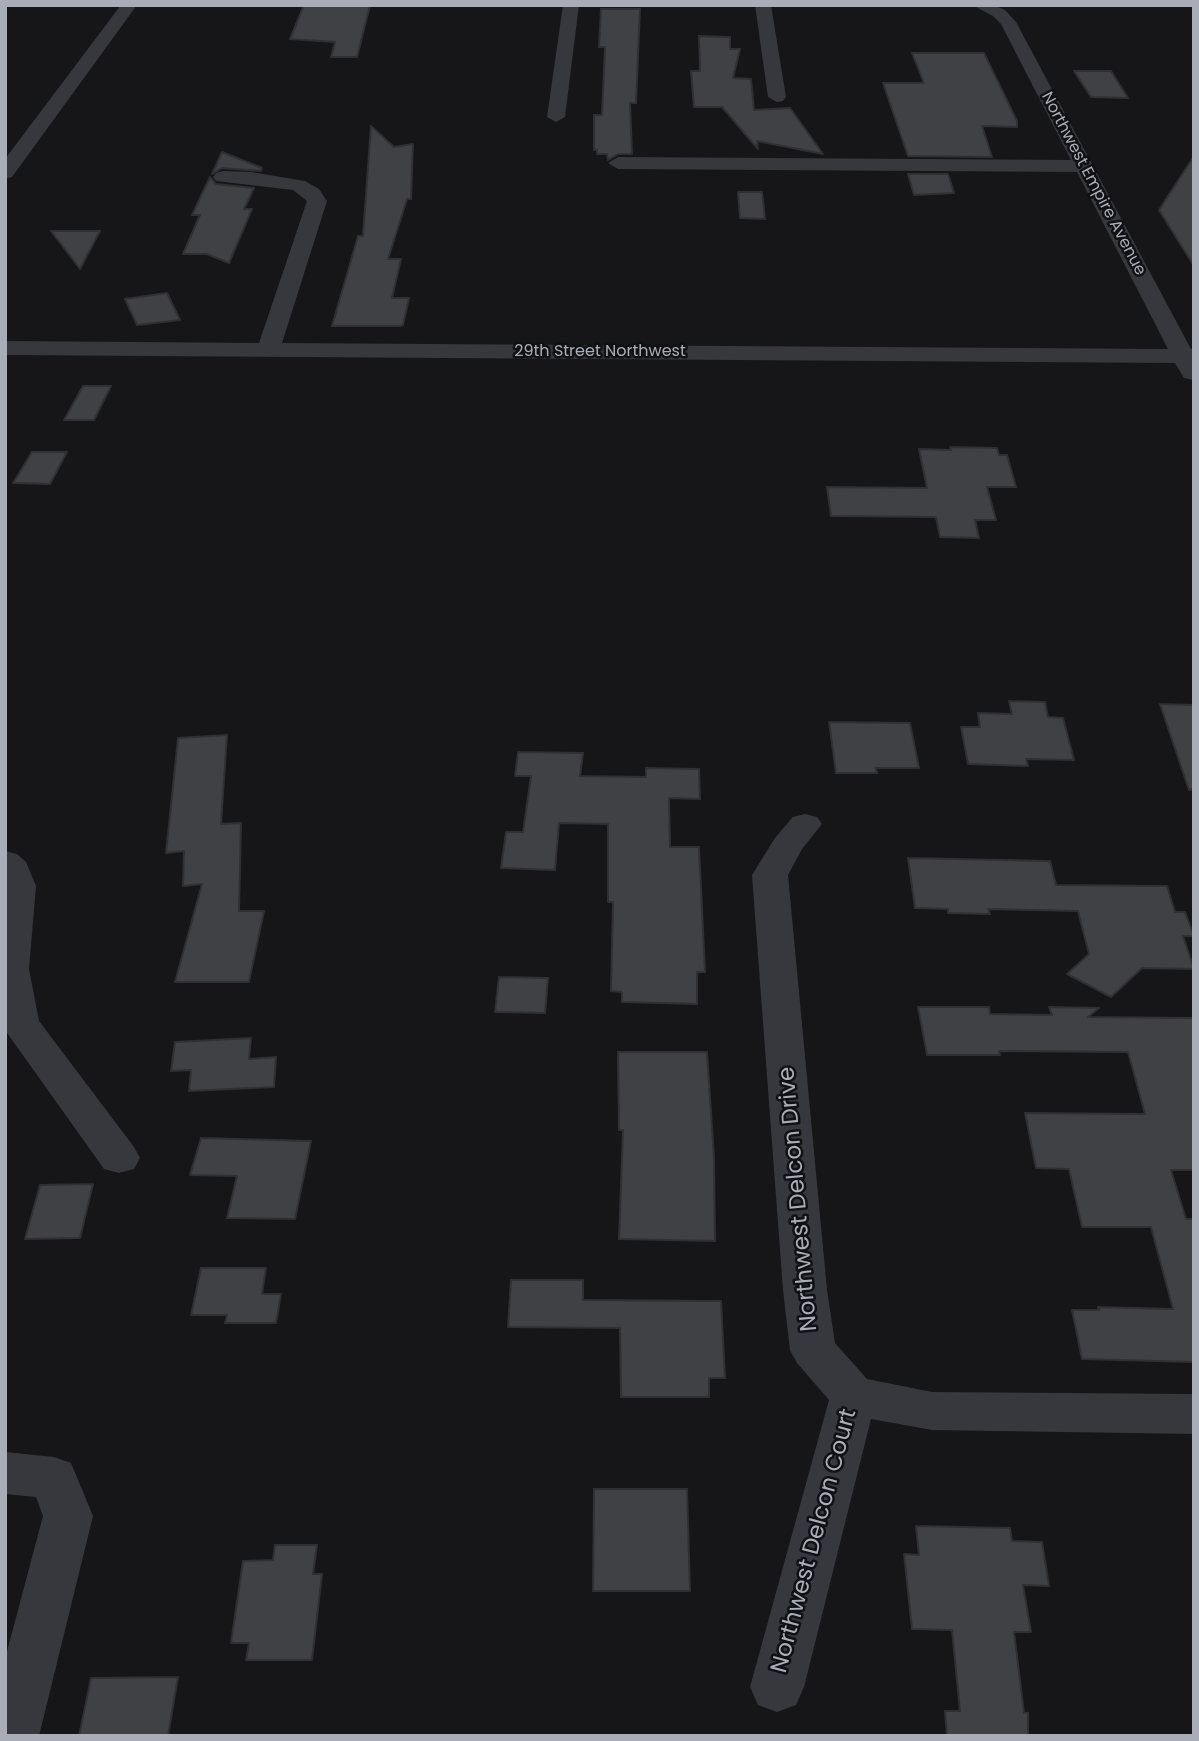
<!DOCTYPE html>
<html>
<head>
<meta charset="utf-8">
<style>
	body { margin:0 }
	#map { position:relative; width:1199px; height:1741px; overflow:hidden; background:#161618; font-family:Poppins,sans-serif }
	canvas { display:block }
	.frame { position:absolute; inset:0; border:7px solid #a8adb8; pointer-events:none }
</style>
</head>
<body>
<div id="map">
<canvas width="1199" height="1741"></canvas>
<div class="frame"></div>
</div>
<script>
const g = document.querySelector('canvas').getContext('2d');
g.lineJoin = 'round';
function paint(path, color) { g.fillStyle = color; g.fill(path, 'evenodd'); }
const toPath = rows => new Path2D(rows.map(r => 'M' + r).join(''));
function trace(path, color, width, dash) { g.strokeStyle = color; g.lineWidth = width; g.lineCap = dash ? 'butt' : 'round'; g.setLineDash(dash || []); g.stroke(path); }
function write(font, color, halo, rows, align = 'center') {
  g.font = font + ' Poppins,sans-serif'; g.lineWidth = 5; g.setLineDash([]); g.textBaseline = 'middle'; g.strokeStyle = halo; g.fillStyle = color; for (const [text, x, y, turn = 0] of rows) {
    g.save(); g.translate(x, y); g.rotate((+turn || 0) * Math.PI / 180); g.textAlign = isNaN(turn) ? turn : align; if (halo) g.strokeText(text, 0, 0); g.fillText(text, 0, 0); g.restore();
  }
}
const building = toPath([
	[304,5,370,5,357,57,331,57,335,42,290,39,304,5],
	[601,9,640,9,636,103,630,103,632,154,618,154,608,160,607,154,597,154,597,150,594,150,594,115,602,115,605,47,599,47,601,9],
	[699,36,730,37,730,49,740,49,733,78,751,79,754,110,790,108,823,154,757,141,758,149,722,107,694,107,691,71,700,71,699,36],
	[912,53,984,53,1017,121,1017,127,982,126,992,157,908,156,883,83,924,83,912,53],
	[1074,71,1111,71,1128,98,1091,97,1074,71],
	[371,126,394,147,413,144,411,199,407,199,388,259,401,259,392,298,409,298,403,325,400,326,332,326,358,236,363,236,371,126],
	[222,152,262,168,261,171,222,168,212,174,222,152],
	[1194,156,1194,266,1159,210,1194,156],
	[908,174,948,174,954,193,914,195,908,174],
	[210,177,216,184,254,188,244,209,252,209,229,263,207,254,183,254,200,215,192,215,210,177],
	[738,192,762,192,765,219,740,218,738,192],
	[51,231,100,231,80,269,51,231],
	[167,293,180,320,137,325,125,299,167,293],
	[83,386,111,386,94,420,64,420,83,386],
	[950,447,997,448,999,455,1007,455,1016,487,987,487,996,520,975,520,979,538,940,537,936,517,831,516,827,487,927,488,919,449,951,450,950,447],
	[32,452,67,452,50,484,13,483,32,452],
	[1009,701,1045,702,1048,717,1063,718,1074,760,1026,759,1028,766,968,764,961,727,980,727,978,713,1012,714,1009,701],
	[1160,704,1194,705,1194,789,1189,790,1160,704],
	[829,722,910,723,919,768,876,768,877,773,836,773,829,722],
	[227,735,221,824,241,823,239,911,264,911,249,982,175,982,202,884,183,886,184,851,166,853,178,738,227,735],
	[518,752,583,753,580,776,646,777,646,768,699,769,700,799,669,798,670,847,699,847,705,972,697,972,697,1004,622,1002,622,992,611,991,613,902,608,902,608,824,559,823,555,870,501,868,506,832,523,832,531,776,515,776,518,752],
	[908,858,1050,861,1056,885,1167,886,1175,912,1185,912,1194,936,1183,936,1194,969,1142,968,1111,997,1067,974,1089,954,1078,911,988,909,990,914,948,913,948,909,915,908,908,858],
	[499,977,548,978,545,1013,495,1012,499,977],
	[918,1007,989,1007,990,1014,1052,1015,1049,1007,1099,1008,1088,1017,1194,1018,1194,1170,1171,1170,1186,1219,1194,1219,1194,1362,1082,1359,1072,1310,1099,1310,1098,1307,1173,1309,1151,1227,1082,1227,1069,1169,1036,1168,1025,1113,1145,1114,1128,1052,999,1051,1000,1055,927,1055,918,1007],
	[251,1038,249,1059,276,1057,274,1087,189,1091,191,1070,171,1071,175,1042,251,1038],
	[618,1052,707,1052,714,1158,715,1241,619,1239,623,1130,619,1130,618,1052],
	[201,1138,311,1141,295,1219,227,1218,237,1176,190,1175,201,1138],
	[93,1184,80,1238,25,1239,40,1185,93,1184],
	[201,1268,266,1268,262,1294,281,1294,276,1323,225,1323,227,1315,191,1315,201,1268],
	[511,1280,583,1280,583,1300,721,1301,725,1378,709,1378,709,1397,621,1397,620,1328,508,1327,511,1280],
	[594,1489,687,1489,690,1591,593,1591,594,1489],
	[916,1526,1010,1528,1012,1541,1042,1542,1049,1586,1023,1585,1031,1632,1014,1632,1024,1713,1028,1713,1028,1736,947,1736,945,1711,960,1711,952,1630,912,1629,904,1554,919,1555,916,1526],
	[275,1545,317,1545,313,1574,322,1574,312,1660,246,1660,249,1643,231,1643,243,1561,273,1560,275,1545],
	[178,1677,168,1736,79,1736,91,1678,178,1677]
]);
paint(building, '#404145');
trace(building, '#303034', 2);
paint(toPath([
	[121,5,137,5,12,177,5,179,5,159,121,5],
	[563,5,579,5,565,117,556,122,547,117,563,5],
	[755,5,771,5,786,97,783,101,777,102,768,97,755,5],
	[972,5,994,5,1005,10,1016,22,1191,349,1194,349,1194,380,1184,378,1175,363,5,355,5,341,259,343,307,201,293,190,216,181,213,177,216,173,223,171,251,172,305,181,319,189,327,201,282,343,1168,349,1077,172,618,169,608,163,618,157,1071,160,1001,24,993,16,972,5],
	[805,814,817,817,822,824,802,849,788,875,827,1290,835,1343,867,1379,932,1392,1194,1394,1194,1434,932,1430,871,1419,804,1687,796,1705,777,1712,758,1705,750,1687,829,1400,797,1363,790,1350,783,1290,752,875,775,838,793,817,805,814],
	[5,851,17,854,26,862,36,886,29,969,39,1021,134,1147,140,1158,134,1169,119,1173,104,1169,5,1030,5,851],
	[5,1452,54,1457,71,1463,93,1516,39,1736,5,1736,5,1659,43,1516,36,1497,5,1494,5,1452]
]), '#37383d');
write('16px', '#a8adb8', '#111113', [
	["Northwest Empire Avenue",1093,184,62],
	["29th Street Northwest",600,352]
]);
write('23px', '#a8adb8', '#111113', [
	["Northwest Delcon Drive",799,1199,-95],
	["Northwest Delcon Court",815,1541,-75]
]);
</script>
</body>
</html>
